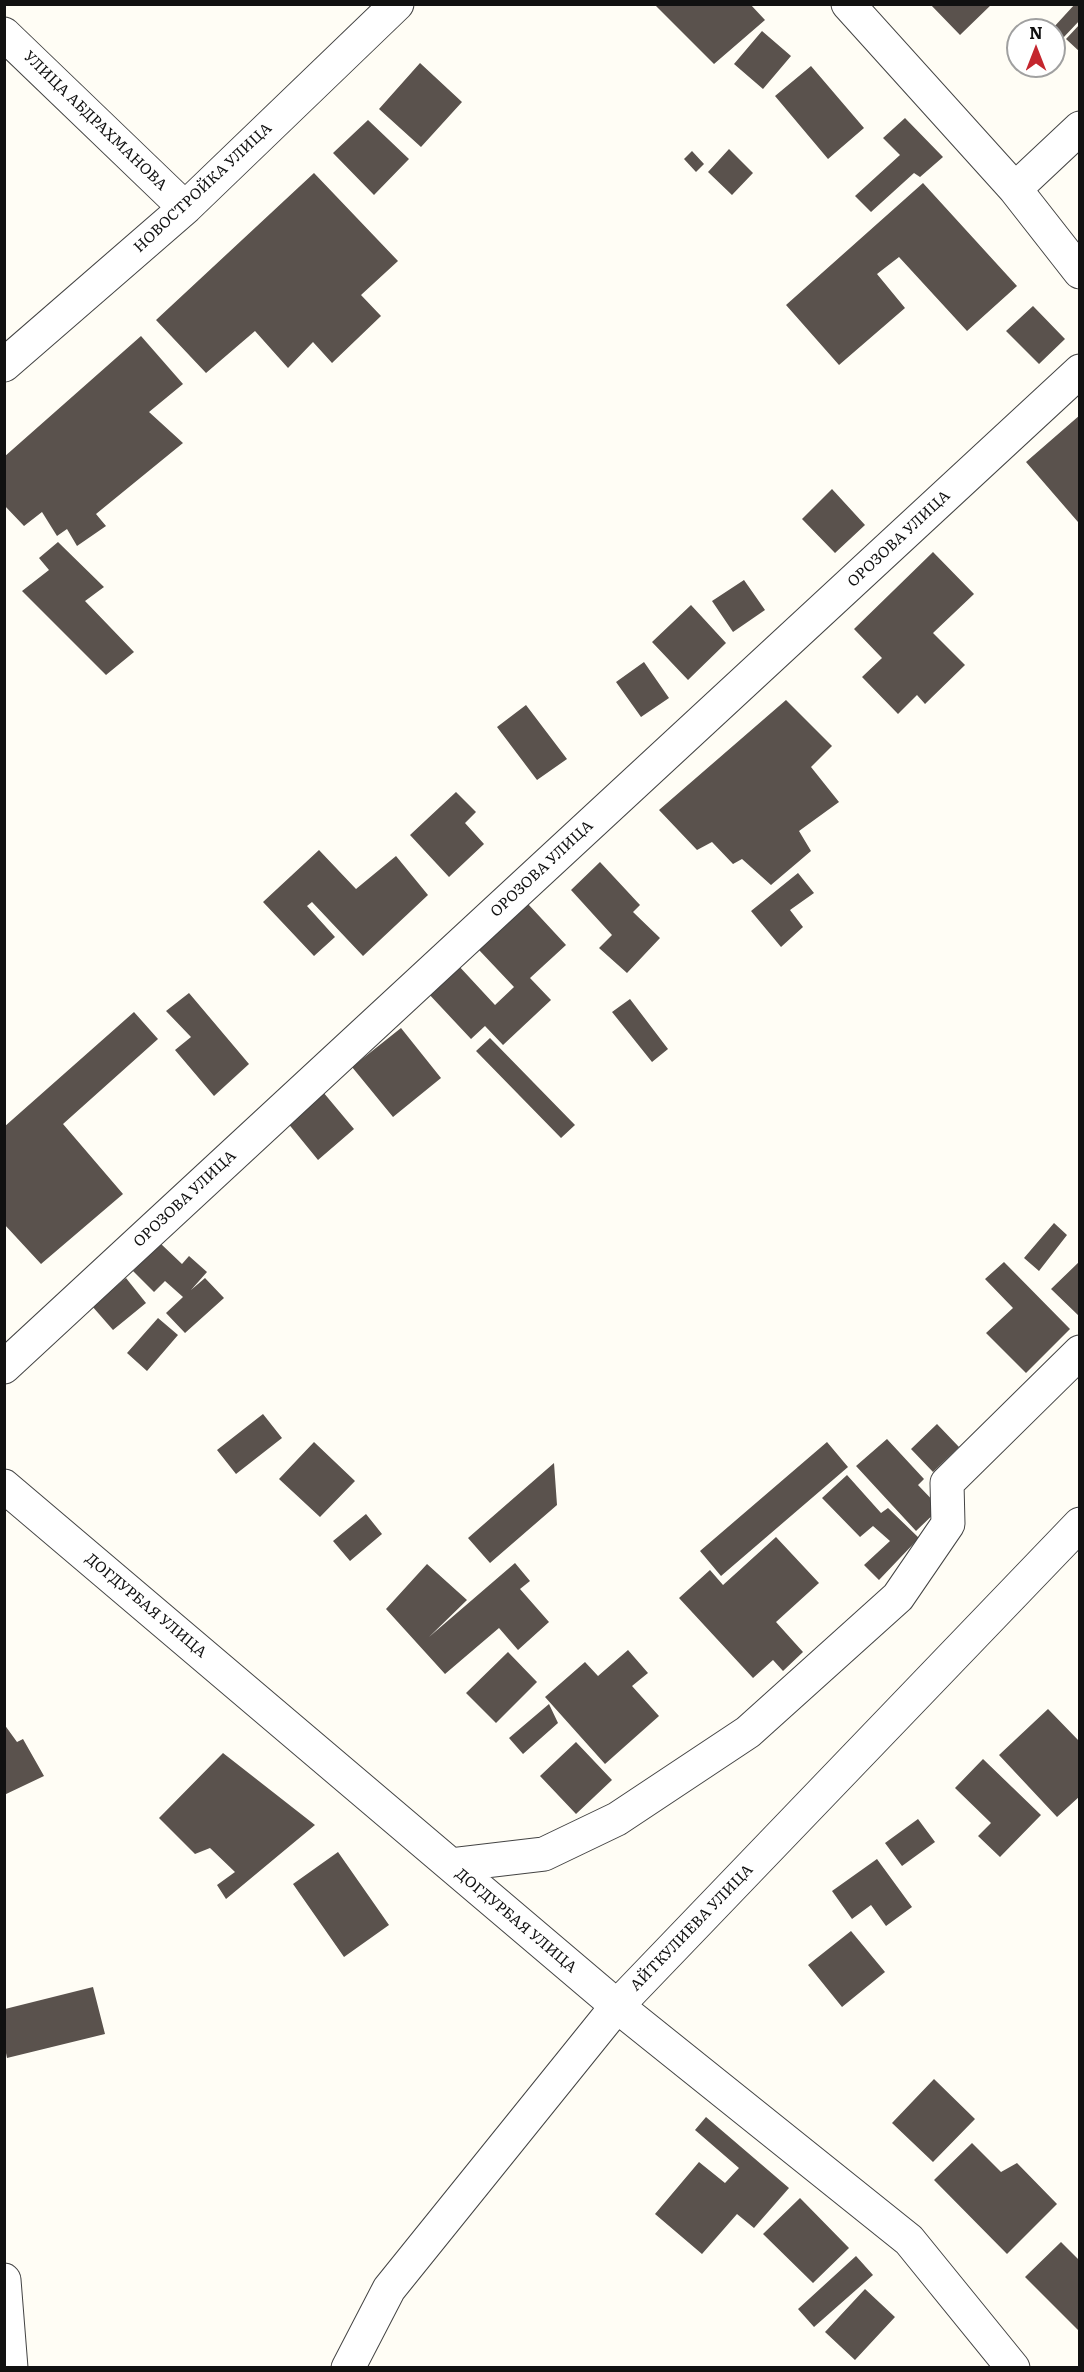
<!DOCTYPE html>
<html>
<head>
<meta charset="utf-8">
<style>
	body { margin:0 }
	#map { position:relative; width:1084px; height:2372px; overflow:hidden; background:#fffdf5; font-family:Literata,serif }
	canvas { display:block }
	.frame { position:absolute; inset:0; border:6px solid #111; pointer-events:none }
	.north { position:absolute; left:1006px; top:18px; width:60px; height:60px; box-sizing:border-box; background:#fff; border:2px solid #a0a0a0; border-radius:50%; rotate:0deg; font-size:16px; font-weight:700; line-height:24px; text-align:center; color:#111 }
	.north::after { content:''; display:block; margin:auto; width:21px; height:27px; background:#c4262e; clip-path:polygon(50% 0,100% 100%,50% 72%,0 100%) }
</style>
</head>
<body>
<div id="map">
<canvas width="1084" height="2372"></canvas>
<div class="frame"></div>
<div class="north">N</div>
</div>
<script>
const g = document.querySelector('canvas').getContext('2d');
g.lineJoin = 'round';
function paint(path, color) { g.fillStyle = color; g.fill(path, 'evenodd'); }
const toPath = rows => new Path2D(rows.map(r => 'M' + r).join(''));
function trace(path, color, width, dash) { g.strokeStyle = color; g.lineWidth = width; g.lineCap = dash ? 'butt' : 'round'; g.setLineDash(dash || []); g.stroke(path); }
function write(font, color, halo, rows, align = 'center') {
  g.font = font + ' Literata,serif'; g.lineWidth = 6; g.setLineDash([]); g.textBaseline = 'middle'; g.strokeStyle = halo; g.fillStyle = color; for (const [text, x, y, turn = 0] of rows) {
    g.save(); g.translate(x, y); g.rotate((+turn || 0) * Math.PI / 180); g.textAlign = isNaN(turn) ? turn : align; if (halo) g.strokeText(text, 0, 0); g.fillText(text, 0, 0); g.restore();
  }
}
paint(toPath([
	[654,4,750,4,765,20,714,64],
	[930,4,992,4,960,35],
	[1075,4,1080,4,1080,20,1063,38,1053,28],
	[1080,24,1080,52,1066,39],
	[762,31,791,56,763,89,734,64],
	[420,63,462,102,421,147,379,109],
	[811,66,864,128,828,159,775,96],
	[905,118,943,157,920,177,914,173,871,212,855,196,900,155,883,138],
	[368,120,409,159,374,195,333,153],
	[729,149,753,173,732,195,708,172],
	[692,151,704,164,696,172,684,159],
	[314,173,398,261,361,295,381,316,332,363,313,342,288,368,255,331,206,373,156,320],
	[923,183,1017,286,967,331,899,257,877,274,905,308,839,365,786,305],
	[1033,306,1065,339,1039,364,1006,331],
	[141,336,183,384,149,412,183,443,96,514,106,526,77,546,67,529,57,536,42,512,24,526,4,505,4,457],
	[1080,415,1080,521,1078,522,1026,462],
	[832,489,865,525,835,553,802,519],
	[58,542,104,587,85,601,134,652,106,675,22,591,49,570,39,558],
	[933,552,974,594,933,633,965,665,925,704,917,695,898,714,862,677,882,658,854,629],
	[744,580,765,610,733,632,712,601],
	[691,605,726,643,688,680,652,642],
	[644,662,669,698,641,717,616,682],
	[786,700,832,746,811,767,839,802,799,831,811,851,771,885,742,859,733,864,712,842,697,850,659,810],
	[526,705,567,759,537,780,497,727],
	[456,792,476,812,465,823,484,844,449,877,410,835],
	[319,850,356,889,396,856,428,895,363,956,312,902,307,906,335,937,314,956,263,902],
	[600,862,640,905,633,912,660,938,627,973,599,948,612,935,571,890],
	[798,873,814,893,790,910,803,927,781,947,751,911],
	[528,904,566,945,530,978,551,1000,503,1045,485,1026,471,1039,427,992,457,964,495,1005,514,987,479,950],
	[189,993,249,1064,214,1096,175,1050,191,1037,166,1011],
	[630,999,668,1049,652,1062,612,1012],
	[134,1012,158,1039,63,1124,123,1194,41,1264,4,1224,4,1127],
	[401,1028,441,1078,393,1117,352,1067],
	[490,1038,575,1125,561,1138,476,1051],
	[323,1092,354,1129,318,1160,287,1122],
	[1054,1223,1067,1235,1039,1271,1024,1258],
	[160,1243,182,1264,189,1256,207,1272,191,1290,205,1278,224,1298,185,1333,166,1313,183,1297,165,1281,154,1292,133,1271],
	[1080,1261,1080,1317,1051,1289],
	[1004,1262,1070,1329,1026,1373,986,1333,1013,1308,985,1279],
	[126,1278,146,1303,113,1330,92,1306],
	[158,1318,178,1335,147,1371,127,1353],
	[263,1414,282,1438,236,1474,217,1450],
	[937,1424,959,1447,933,1472,911,1449],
	[887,1439,924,1479,918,1485,940,1508,916,1531,856,1466],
	[314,1442,355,1481,320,1517,279,1479],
	[827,1442,848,1467,721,1576,700,1551],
	[554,1463,557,1505,490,1563,468,1538],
	[847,1475,881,1513,888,1508,919,1538,879,1580,864,1565,890,1541,873,1526,860,1537,822,1498],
	[366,1514,382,1534,350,1561,333,1541],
	[776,1537,819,1583,776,1622,803,1652,783,1671,773,1660,753,1678,679,1598,710,1570,723,1585],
	[515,1563,530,1581,520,1589,549,1622,518,1650,499,1628,445,1674,386,1609,427,1564,467,1600,429,1637],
	[628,1650,648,1673,632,1686,659,1716,605,1764,545,1697,585,1662,598,1676],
	[508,1652,537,1682,496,1723,466,1693],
	[549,1704,558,1723,523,1754,509,1738],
	[1048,1709,1080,1742,1080,1796,1057,1817,999,1755],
	[4,1724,17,1742,23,1739,44,1776,4,1795],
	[576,1742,612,1780,576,1814,540,1776],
	[223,1753,315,1825,226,1899,217,1885,235,1872,210,1848,195,1854,159,1818],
	[983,1759,1041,1815,1000,1857,978,1836,991,1823,955,1788],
	[918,1819,935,1842,902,1866,885,1843],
	[338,1852,389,1925,344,1957,293,1884],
	[877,1859,912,1907,886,1926,871,1905,852,1919,832,1891],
	[851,1931,885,1972,842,2007,808,1965],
	[93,1987,105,2034,7,2058,5,2048,5,2009],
	[934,2079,975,2119,933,2162,892,2123],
	[706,2117,789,2188,754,2228,737,2214,702,2254,655,2214,699,2162,725,2183,739,2168,695,2130],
	[972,2143,1001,2172,1017,2163,1057,2204,1007,2254,934,2180],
	[800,2198,849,2248,813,2283,763,2234],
	[1061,2242,1080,2261,1080,2332,1025,2277],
	[856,2256,873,2275,814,2327,798,2309],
	[865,2289,895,2317,855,2360,825,2332]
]), '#5a524d');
const street = toPath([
	[848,4,1015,189,1080,272],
	[4,34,185,208],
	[1015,189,1080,128],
	[4,365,185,208,397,4],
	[4,1367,1080,371],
	[4,1486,617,2006,909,2240,1013,2368],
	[451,1865,544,1854,617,1819,748,1732,898,1597,948,1524,947,1483,1080,1352],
	[4,2280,11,2368],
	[348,2368,389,2289,617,2006,1080,1524]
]);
trace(street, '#444', 35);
trace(street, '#fff', 33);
write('15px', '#111', '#fff', [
	["УЛИЦА АБДРАХМАНОВА",95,121,44],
	["НОВОСТРОЙКА УЛИЦА",203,188,-43],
	["ОРОЗОВА УЛИЦА",899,539,-43],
	["ОРОЗОВА УЛИЦА",542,869,-43],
	["ОРОЗОВА УЛИЦА",185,1199,-43],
	["ДОГДУРБАЯ УЛИЦА",146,1606,40],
	["ДОГДУРБАЯ УЛИЦА",516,1921,40],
	["АЙТКУЛИЕВА УЛИЦА",692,1928,-46]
]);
</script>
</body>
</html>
